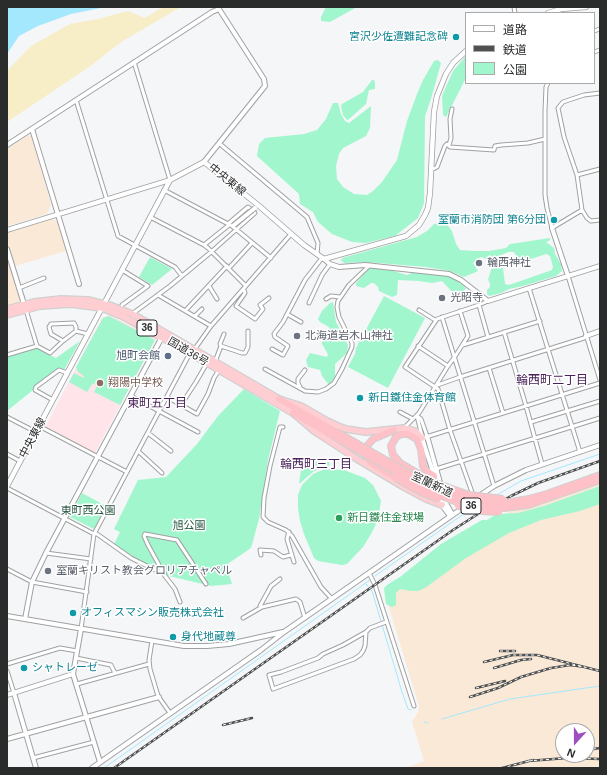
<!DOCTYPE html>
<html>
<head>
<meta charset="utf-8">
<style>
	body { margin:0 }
	#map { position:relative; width:607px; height:775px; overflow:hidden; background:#f5f6f8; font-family:Arial,"Noto Sans JP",sans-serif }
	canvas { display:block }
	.frame { position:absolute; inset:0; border:8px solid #2a2b2b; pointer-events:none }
	.legend { position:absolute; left:465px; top:12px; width:130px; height:72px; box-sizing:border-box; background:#fff; border:1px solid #aaa; margin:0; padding:5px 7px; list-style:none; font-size:12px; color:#2a2b2b }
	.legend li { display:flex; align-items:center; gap:8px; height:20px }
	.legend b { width:20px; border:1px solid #aaa }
	.north { position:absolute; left:555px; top:723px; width:40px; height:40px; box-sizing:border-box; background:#fff; border:1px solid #aaa; border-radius:50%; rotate:201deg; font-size:11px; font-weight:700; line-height:16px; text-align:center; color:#2a2b2b }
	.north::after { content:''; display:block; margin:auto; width:14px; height:18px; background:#9d4ebf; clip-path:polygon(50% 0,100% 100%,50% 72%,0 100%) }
</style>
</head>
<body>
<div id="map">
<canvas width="607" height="775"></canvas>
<div class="frame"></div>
<ul class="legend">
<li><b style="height:5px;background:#fff"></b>道路</li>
<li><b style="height:5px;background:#4f5050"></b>鉄道</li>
<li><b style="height:11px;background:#a1f6cd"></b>公園</li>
</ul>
<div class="north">N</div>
</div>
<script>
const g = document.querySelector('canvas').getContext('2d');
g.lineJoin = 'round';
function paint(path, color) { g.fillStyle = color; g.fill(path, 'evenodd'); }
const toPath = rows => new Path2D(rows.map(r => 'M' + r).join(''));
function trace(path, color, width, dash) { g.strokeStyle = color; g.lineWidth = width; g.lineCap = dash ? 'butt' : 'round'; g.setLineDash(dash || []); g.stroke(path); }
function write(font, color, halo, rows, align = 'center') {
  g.font = font + ' Arial,"Noto Sans JP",sans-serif'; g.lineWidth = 3; g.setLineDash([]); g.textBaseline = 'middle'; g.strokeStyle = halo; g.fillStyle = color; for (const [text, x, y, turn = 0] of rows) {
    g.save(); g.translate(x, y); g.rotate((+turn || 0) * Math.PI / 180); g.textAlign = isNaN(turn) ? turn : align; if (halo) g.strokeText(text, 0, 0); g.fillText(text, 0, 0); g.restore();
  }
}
paint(toPath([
	[28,135,31,136,51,205,47,214,7,226,7,149],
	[53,219,58,222,66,251,15,266,7,239,7,232],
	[7,256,20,299,19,302,7,306],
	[600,481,600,768,405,768,424,761,412,722,418,712,419,706,384,591,452,543,497,518,522,505],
	[563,731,587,731,587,755,563,755]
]), '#fbe9d8');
paint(toPath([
	[109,315,126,323,154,338,155,340,95,453,46,428,46,426,102,318]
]), '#ffe4ea');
paint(toPath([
	[326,7,357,7,330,22,321,21,321,17],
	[466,56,466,78,446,117,443,115,442,96,453,71],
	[438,60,441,63,431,99,425,116,424,203,418,218,395,236,366,243,352,242,332,234,318,222,313,212,300,204,299,194,257,156,259,144,265,138,304,134,317,130,326,119,333,103,338,103,341,114,345,121,349,123,371,106,370,128,366,136,343,148,339,154,336,166,337,179,343,187,354,194,367,195,373,191,382,182,397,160,407,121,417,94,423,80,434,61],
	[372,80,374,80,375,83,375,89,369,90,366,104,349,119,347,120,343,115,341,106,342,104,363,92],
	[446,223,452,231,456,244,460,250,474,251,489,251,506,248,510,244,550,238,550,240,549,241,546,242,554,248,555,254,561,264,562,271,556,276,523,286,509,289,501,293,489,296,487,294,487,290,490,287,490,283,488,280,491,270,495,263,497,262,503,268,505,284,509,285,552,270,553,267,550,256,546,254,525,261,521,264,514,252,508,252,499,256,486,259,481,257,473,263,478,271,464,277,450,271,426,267,366,262,345,263,341,261,342,258,417,237,427,231,434,224],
	[150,257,172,269,152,285,139,277],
	[372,267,383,268,407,275,412,273,439,274,453,278,464,286,466,289,456,296,442,281,432,283,419,281,398,280,397,295,392,297,379,291,378,287,374,283,371,283,364,288,356,286,356,283,368,269],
	[384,296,425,318,388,388,348,367,355,354,356,348],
	[333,302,336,322,348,345,347,353,335,364,335,377,330,384,329,385,322,376,320,370,308,367,306,360,310,353,327,357,328,354,322,344,322,341,330,331,329,327,320,322,318,319,322,311,330,303],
	[109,316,155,340,120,405,94,392,97,386,93,383,87,392,69,382,74,373,84,378,84,376,78,372,76,367,103,318],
	[80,341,64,370,59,368,35,386,33,390,7,411,7,357,37,348,56,358],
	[244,389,280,411,268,460,259,519,251,548,226,565,232,584,211,586,169,576,137,560,114,544,120,532,114,529,138,480,166,477,197,444,218,416],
	[305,460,329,462,330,464,328,467,321,468,313,472,299,484,301,470,302,464],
	[325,469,344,470,365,478,373,485,381,501,378,520,371,534,363,547,347,564,342,565,318,561,314,558,304,534,300,521,298,508,298,495,302,485,313,474],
	[600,486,600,504,580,511,541,520,509,533,466,558,425,588,418,591,411,591,400,589,396,593,396,605,392,607,386,604,384,588,387,585,400,577,441,544,482,520,487,520,497,514,518,513,544,506],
	[82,493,106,506,94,529,70,517]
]), '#a1f6cd');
paint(toPath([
	[163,7,181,7,121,42,92,65,7,122,7,71,31,46,70,24,98,19,128,11,145,18]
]), '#f7edc7');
paint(toPath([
	[7,7,106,7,71,14,38,26,19,36,7,54]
]), '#a4e8fe');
trace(toPath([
	[495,496,521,481,600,454],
	[375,576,468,511],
	[366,584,372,591,402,692,408,709,411,710],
	[442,719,510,699,600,686],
	[424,722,428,723],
	[104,768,370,580]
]), '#a4e8fe', 1);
const minor = toPath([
	[514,7,515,13],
	[594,31,600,29],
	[594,52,600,50],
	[134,62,170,180],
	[548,83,546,87,545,111,545,195,547,208,552,228,582,210],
	[600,93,584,95,563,102,558,108,564,137,577,175,582,210,587,218,591,221,600,220],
	[76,100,118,236,175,267,182,276],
	[220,144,307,217,318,243,317,254],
	[449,145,451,138,450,119,452,109],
	[431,170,437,167,445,146,447,144,450,147,494,150,495,146,501,145,528,143,545,139],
	[577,175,600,169],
	[164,190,232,226,271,258],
	[150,217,204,245,229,225],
	[204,245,208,248,246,286],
	[229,268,252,243],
	[568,276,600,380],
	[209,286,217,299],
	[19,288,44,278],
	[529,288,580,452],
	[244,290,245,293,236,306,255,319,263,309,260,305,269,298],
	[158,295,211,326],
	[326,299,331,296,340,297],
	[309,303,322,275,330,264],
	[122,305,148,286,122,270],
	[479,305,488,337],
	[26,310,37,346],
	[419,310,435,320],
	[185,311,227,266],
	[132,314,170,286,211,252,255,213,248,207,228,224],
	[287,314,301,322],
	[195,316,202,309],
	[442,317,494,486],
	[504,332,526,406,542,464],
	[63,341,51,334,49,327,51,324,74,323,76,327,76,331],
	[463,345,540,321],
	[221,346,242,353,245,353,248,347,248,331],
	[418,346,448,366],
	[272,349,283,355,288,346,275,337,274,334,283,322,305,280,322,258],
	[194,350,211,326,291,234],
	[7,355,37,346,50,353,63,341,76,331,88,334],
	[215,362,221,346,220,344,224,334],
	[489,368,503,413],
	[265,369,305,391,318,392,326,389,334,383,342,369,352,347,352,343,339,317,337,307,338,301,349,285,370,265],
	[435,386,460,377,584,338,586,336],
	[300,387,298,383,298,379,305,370],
	[131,396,198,432],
	[167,397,197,414,208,394,214,378,219,370],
	[53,400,35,390,36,387,59,370,67,373],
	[181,405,196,382,207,363],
	[400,412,413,419],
	[417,416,422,436],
	[417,416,421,419,427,436],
	[7,417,36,432],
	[531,422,600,401],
	[39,426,127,472],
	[283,427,280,427,270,466,264,498,263,517,268,522,286,530,292,536,321,587,332,599],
	[404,428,419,413,448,366,454,358,468,336,460,311],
	[148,433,171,451],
	[426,437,600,383],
	[138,451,162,473],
	[7,454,20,461],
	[436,469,600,418],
	[7,488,94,534,97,534,131,558,153,569,164,573],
	[473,495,450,430,438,389,405,367,437,319,479,305,488,301],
	[289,532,287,539,294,562],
	[46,553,91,559],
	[261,555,260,550,274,551,283,557,291,555],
	[7,569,32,582,87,592],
	[369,573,375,585,414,706],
	[180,602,175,589,165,576,148,545,144,536,145,534,177,540,206,584],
	[260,606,271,586,280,579],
	[243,618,262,607,296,599,300,602,305,618],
	[81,629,94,534,190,353],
	[366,632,343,645,323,654,318,658,281,672,269,675,273,689,354,659,360,655,363,651,365,646,366,632,370,628,386,622],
	[152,641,149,660,150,669,158,696,170,713],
	[76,658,111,665,115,673],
	[7,664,60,648,77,651],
	[7,671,14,693],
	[77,684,149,664],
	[33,758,94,742]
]);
const tertiary = toPath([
	[32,129,79,284],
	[7,145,212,12,219,9,264,79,265,86,204,162],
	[552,228,568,276],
	[7,230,170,180],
	[7,249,24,304],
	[324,259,330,264,339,267,365,265,449,274,461,280,488,301,600,266],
	[586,336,600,331],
	[427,436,441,486],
	[422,438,434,475],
	[440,495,442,505,450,516],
	[444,496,447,505,452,514],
	[479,496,494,486,526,470,600,445],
	[7,616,184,646,207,646,229,644,283,632],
	[25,619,32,582,46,553,162,337],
	[81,629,73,674,100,762],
	[14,693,36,768],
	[7,695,73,674],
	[7,739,159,697],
	[92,768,261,650,284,632,464,507]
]);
const secondary = toPath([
	[548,13,561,9,586,7],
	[7,486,170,180,204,162,258,205,304,245,324,259,406,236,419,225,425,215,428,208,430,193,434,112,437,96,446,74,453,63,466,51]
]);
const trunk = toPath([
	[7,309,34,302,61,299,88,300,112,306,132,314,150,324,279,399,301,406,327,421,338,426,346,429,366,432,404,428,415,431,422,438],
	[7,315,40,306,71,304,102,308,122,316,190,353,293,413,314,431,357,459,402,486,426,499,442,505]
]);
const motorway = toPath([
	[279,399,354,442],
	[293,413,352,447],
	[394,430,373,439,367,446,366,452,366,456,371,463,396,478],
	[422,476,400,463,393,455,391,446,396,437,401,434,408,434,417,439,421,449,423,466,425,470,434,476]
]);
trace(minor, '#a0a1a3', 5);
trace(tertiary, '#a0a1a3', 6);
trace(secondary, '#a0a1a3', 6);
trace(trunk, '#d0d0d0', 8);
trace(motorway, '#d0d0d0', 8);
trace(minor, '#fff', 3);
trace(tertiary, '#fff', 4);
trace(secondary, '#fff', 4.5);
trace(trunk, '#feced2', 5.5);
trace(motorway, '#fdc1c7', 6);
const rail = toPath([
	[500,651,515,651],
	[484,662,513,655,537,655,600,671],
	[494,668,521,660,531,659],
	[476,688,505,681],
	[470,697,498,688,521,677,551,668,570,665,585,667],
	[223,725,252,718],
	[587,750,600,748],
	[528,761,567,758,600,759],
	[114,768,453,530,478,514,511,496,538,483,600,461],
	[502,768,533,760]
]);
trace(rail, '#4f5050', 2.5);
trace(rail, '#fff', 1, [3]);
const tertiaryBridge = toPath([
	[234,225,255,208]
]);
const motorwayBridge = toPath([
	[354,442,415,477,442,491,461,498,478,501,505,503,529,499,547,494,600,475],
	[352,447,432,492,460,503,480,507,504,508,528,505,600,480],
	[422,476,441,485,469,495,503,499],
	[396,478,421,492,438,499],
	[458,506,481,511,499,512]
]);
trace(tertiaryBridge, '#a0a1a3', 6, []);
trace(motorwayBridge, '#d0d0d0', 8, []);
trace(tertiaryBridge, '#fff', 4);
trace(motorwayBridge, '#fdc1c7', 6);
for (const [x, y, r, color] of [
	[456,37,4,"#0f9aa8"],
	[554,220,4,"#0f9aa8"],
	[479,263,4,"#6b7280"],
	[442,298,4,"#6b7280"],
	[297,336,4,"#6b7280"],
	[168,356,4,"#5c6f8a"],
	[100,383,4,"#8d6e63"],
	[360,398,4,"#0f9aa8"],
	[339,518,4,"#2e9e5b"],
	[48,571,4,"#6b7280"],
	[73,613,4,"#0f9aa8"],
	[173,637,4,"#0f9aa8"],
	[24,668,4,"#0f9aa8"]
]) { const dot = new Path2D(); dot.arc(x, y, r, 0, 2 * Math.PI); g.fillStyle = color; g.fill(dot); trace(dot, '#fff', 1.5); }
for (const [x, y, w] of [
	[147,328,20],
	[471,506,20]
]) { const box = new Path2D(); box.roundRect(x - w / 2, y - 8, w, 16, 3); g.fillStyle = '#fff'; g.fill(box); trace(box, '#2a2b2b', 1); }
write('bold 10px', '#2a2b2b', null, [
	["36",147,328],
	["36",471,506]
]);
write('11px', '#0d838f', '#fff', [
	["宮沢少佐遭難記念碑",448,37,"right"],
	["室蘭市消防団 第6分団",546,220,"right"],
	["新日鐵住金体育館",368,398],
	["オフィスマシン販売株式会社",81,613],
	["身代地蔵尊",181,637],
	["シャトレーゼ",32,668]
], 'left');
write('11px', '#2a2b2b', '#fff', [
	["中央東線",227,180,39],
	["国道36号",188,352,30],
	["中央東線",33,438,-62],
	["室蘭新道",432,485,25]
]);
write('11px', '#5b616d', '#fff', [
	["輪西神社",487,263],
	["光昭寺",450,298],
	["北海道岩木山神社",305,336],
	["室蘭キリスト教会グロリアチャペル",56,571]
], 'left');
write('11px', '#4e5e75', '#fff', [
	["旭町会館",160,356]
], 'right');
write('11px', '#785e54', '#fff', [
	["翔陽中学校",108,383]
], 'left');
write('11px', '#285642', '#fff', [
	["東町西公園",88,511],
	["旭公園",189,526]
]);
write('11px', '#27864d', '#fff', [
	["新日鐵住金球場",347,518]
], 'left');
write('12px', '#472157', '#fff', [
	["輪西町二丁目",552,381],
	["東町五丁目",157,404],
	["輪西町三丁目",316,465]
]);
</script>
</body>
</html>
